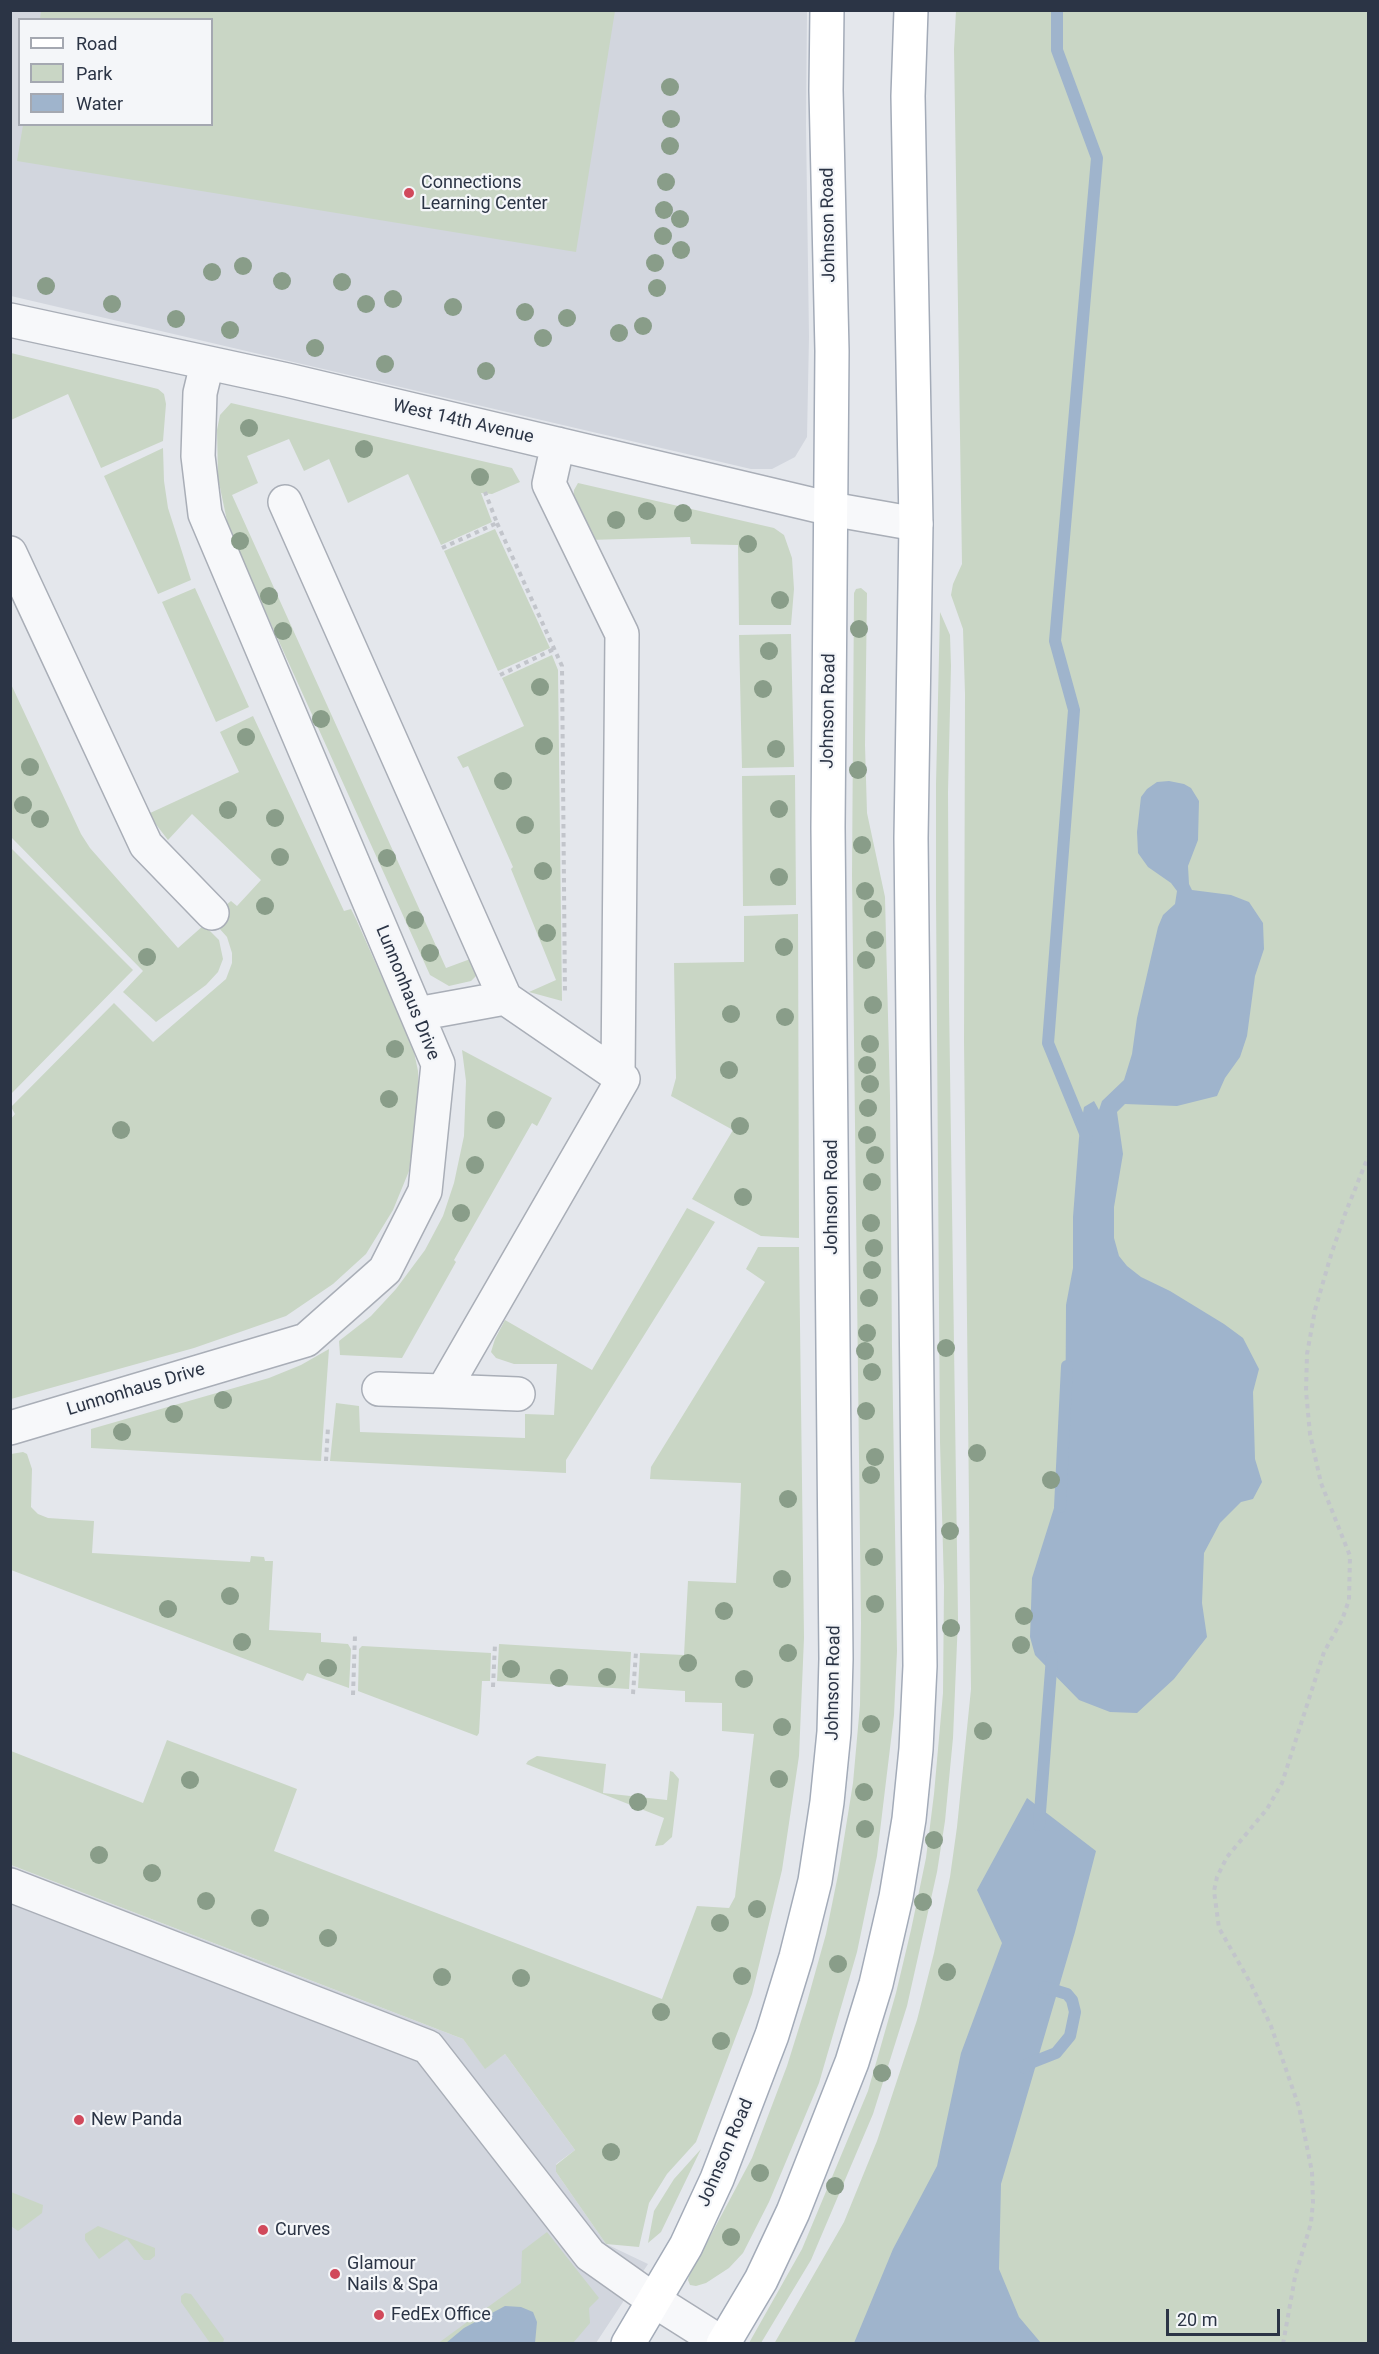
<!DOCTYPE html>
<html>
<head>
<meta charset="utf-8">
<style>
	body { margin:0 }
	#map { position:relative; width:1379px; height:2354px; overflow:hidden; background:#e4e7ec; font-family:Roboto,sans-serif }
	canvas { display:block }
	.frame { position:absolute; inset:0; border:12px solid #2b3445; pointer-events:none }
	.legend { position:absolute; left:18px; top:18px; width:195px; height:108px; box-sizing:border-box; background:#f4f6f9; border:2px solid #a4a8b1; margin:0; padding:8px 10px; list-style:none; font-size:18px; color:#2b3445 }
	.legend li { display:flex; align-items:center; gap:12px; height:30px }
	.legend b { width:30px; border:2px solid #a4a8b1 }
	.scale { position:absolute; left:1166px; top:2309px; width:114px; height:27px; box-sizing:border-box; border:3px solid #2b3445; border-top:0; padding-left:8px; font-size:18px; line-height:21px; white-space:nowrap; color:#2b3445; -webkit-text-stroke:4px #f4f6f9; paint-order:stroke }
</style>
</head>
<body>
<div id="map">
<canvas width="1379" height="2354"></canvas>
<div class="frame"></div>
<ul class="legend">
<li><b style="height:8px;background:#fff"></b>Road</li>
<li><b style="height:16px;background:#c9d6c5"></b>Park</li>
<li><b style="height:16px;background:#9fb4cc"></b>Water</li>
</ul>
<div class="scale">20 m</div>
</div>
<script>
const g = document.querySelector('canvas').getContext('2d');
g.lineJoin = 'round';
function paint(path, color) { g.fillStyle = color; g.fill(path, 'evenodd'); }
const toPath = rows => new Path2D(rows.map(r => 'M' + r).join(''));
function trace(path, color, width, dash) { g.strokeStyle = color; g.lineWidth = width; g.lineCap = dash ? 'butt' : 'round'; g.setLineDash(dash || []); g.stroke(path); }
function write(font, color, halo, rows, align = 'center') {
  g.font = font + ' Roboto,sans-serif'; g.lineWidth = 4.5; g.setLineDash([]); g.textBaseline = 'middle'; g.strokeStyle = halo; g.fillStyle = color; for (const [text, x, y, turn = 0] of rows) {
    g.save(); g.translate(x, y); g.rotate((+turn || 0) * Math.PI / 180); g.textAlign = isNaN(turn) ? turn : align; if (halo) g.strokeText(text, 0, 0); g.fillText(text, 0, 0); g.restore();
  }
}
paint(toPath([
	[11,11,807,11,806,125,809,337,807,437,795,457,772,469,751,469,11,296],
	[20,20,212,20,212,124,20,124],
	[10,1865,463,2039,485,2068,505,2054,575,2150,556,2164,556,2172,606,2244,648,2264,596,2343,11,2343]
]), '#d2d6de');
paint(toPath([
	[41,11,615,11,576,252,17,161,23,125,212,124,212,20,40,19],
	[956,11,1368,11,1368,2343,774,2344,844,2222,877,2141,917,2020,934,1953,950,1877,957,1827,971,1689,964,1041,965,694,963,629,951,595,953,584,962,564,954,49],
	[11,353,158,389,164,394,166,404,163,441,101,468,68,394,11,420],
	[231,403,512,468,520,482,492,494,481,493,492,522,441,545,408,474,348,503,329,459,304,471,289,439,247,456,258,483,232,495,446,968,473,958,476,976,471,981,449,986,430,975,238,551,227,521,218,478,217,430,220,415],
	[163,448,164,481,168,508,191,580,158,594,104,476],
	[578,483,774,528,784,535,792,558,794,589,791,625,739,625,738,545,691,544,690,537,589,540,573,500,574,490],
	[495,529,550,648,498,671,444,551],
	[195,588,249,707,216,722,162,602],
	[861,588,867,593,865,745,867,813,885,897,890,1096,892,1347,897,1651,894,1715,877,1856,857,1952,819,2083,769,2202,743,2253,729,2268,706,2283,696,2286,690,2285,688,2280,689,2276,752,2158,787,2066,807,2002,826,1934,839,1870,853,1783,860,1705,861,1623,852,875,854,593,856,589],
	[940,612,950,635,951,666,948,792,949,1002,958,1619,953,1738,945,1821,937,1872,907,2006,873,2114,811,2260,761,2343,749,2343,802,2249,868,2091,896,1993,911,1930,926,1858,934,1794,943,1693,944,1586,940,1442,936,898,936,784],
	[791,634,794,767,742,768,739,635],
	[552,655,558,670,562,1001,529,992,556,980,511,869,513,867,468,766,463,768,457,757,524,726,502,678],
	[10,682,81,834,90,848,178,948,204,925,219,940,223,959,218,972,206,985,156,1022,123,992,143,971,11,837],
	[253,716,344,911,351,909,356,919,384,982,402,1015,412,1042,418,1071,419,1099,409,1171,393,1210,366,1254,333,1284,286,1316,194,1348,11,1399,10,1120,15,1114,11,1107,114,1003,153,1042,226,979,232,963,232,953,227,937,210,918,231,901,237,906,261,880,192,814,168,840,148,814,239,772,220,732],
	[795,775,796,905,743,906,742,776],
	[11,848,133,970,11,1094],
	[798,914,799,1238,761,1236,692,1199,733,1130,671,1096,676,1078,674,963,744,962,744,916],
	[462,1050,552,1098,537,1126,532,1123,454,1260,456,1262,402,1358,340,1355,339,1341,371,1316,396,1289,425,1250,443,1216,454,1183,464,1136,466,1081],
	[687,1208,715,1222,566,1460,566,1473,330,1461,336,1403,359,1406,360,1432,525,1438,525,1414,554,1415,557,1364,514,1364,496,1358,491,1352,495,1339,505,1320,592,1370],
	[758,1247,799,1247,804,1638,799,1756,782,1870,752,1994,696,2142,667,2174,649,2203,639,2247,606,2244,556,2172,556,2165,575,2150,505,2054,485,2069,463,2039,11,1865,11,1751,143,1803,167,1740,284,1784,297,1789,274,1851,662,1999,697,1906,729,1908,735,1897,754,1734,722,1731,722,1703,685,1702,685,1691,638,1688,640,1653,684,1655,688,1581,736,1583,740,1512,741,1483,650,1479,651,1467,765,1282,746,1269],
	[329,1349,321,1461,91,1448,91,1429,269,1378,301,1365],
	[23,1452,27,1454,32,1469,31,1507,38,1514,48,1518,94,1521,92,1553,250,1562,251,1556,264,1557,265,1561,273,1561,269,1630,321,1633,321,1642,348,1644,351,1649,349,1688,307,1673,303,1681,11,1570,11,1454],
	[499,1644,631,1652,629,1689,497,1681],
	[362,1646,491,1653,490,1681,482,1681,479,1733,477,1736,358,1691,359,1649],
	[537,1756,606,1764,603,1793,667,1800,670,1771,673,1772,679,1779,672,1837,663,1845,655,1846,664,1818,526,1764,528,1761],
	[701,2149,661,2232,648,2243,654,2211,674,2179],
	[11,2192,43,2205,42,2213,18,2231,11,2226],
	[98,2226,155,2248,155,2256,150,2260,144,2260,127,2239,99,2259,85,2240,85,2234],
	[547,2232,599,2298,589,2308,590,2323,573,2343,437,2344,521,2283,522,2251],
	[185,2293,191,2294,224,2339,223,2343,210,2343,181,2302,181,2296]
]), '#c9d6c5');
paint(toPath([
	[1169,781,1184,784,1191,788,1199,801,1198,840,1188,866,1189,884,1192,890,1231,895,1249,902,1263,923,1264,949,1255,976,1247,1036,1240,1057,1225,1078,1217,1096,1177,1106,1125,1104,1117,1112,1123,1154,1114,1207,1114,1238,1119,1256,1127,1266,1141,1277,1170,1291,1224,1324,1243,1338,1259,1369,1253,1392,1255,1459,1262,1482,1253,1499,1241,1502,1220,1523,1204,1553,1202,1603,1207,1637,1174,1679,1137,1713,1110,1712,1079,1700,1035,1655,1030,1637,1032,1578,1054,1508,1065,1481,1066,1305,1073,1268,1073,1217,1079,1138,1084,1107,1094,1101,1099,1110,1102,1101,1124,1080,1132,1054,1137,1018,1158,927,1163,915,1175,904,1177,891,1171,883,1148,867,1138,853,1137,832,1141,797,1147,789,1157,782],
	[1027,1798,1096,1851,1075,1932,1001,2184,999,2269,1019,2317,1041,2343,854,2343,893,2249,937,2166,961,2053,1002,1943,977,1890],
	[505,2306,521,2307,533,2312,537,2322,535,2343,446,2343,464,2328]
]), '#9fb4cc');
trace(toPath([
	[1057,10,1057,50,1097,158,1055,641,1074,710,1048,1043,1087,1138],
	[1060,1507,1067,1366],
	[1039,1825,1052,1657],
	[1025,2068,1028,2064,1056,2053,1070,2036,1075,2012,1072,2000,1067,1994,1044,1987]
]), '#9fb4cc', 12);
const minor = toPath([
	[10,320,287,380,831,509,916,524],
	[558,444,549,484,622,634,618,1075],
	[285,502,505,998],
	[10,553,146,845,212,913],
	[379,1389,443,1391,623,1079,505,998,417,1014],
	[443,1391,518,1394],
	[10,1428,306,1340,385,1270,425,1191,438,1064,205,514,198,456,200,393,207,364],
	[10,1885,428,2047,590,2255,655,2301,723,2344]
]);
const major = toPath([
	[628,2344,686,2246,717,2179,772,2035,796,1957,815,1881,827,1802,834,1732,836,1659,828,827,832,351,826,90,827,10],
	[723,2344,761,2280,793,2212,852,2062,876,1984,896,1897,909,1819,916,1749,920,1666,911,838,916,524,908,96,911,10]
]);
trace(minor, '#a9aeb7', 36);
trace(major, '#a3abb8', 36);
trace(toPath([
	[497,523,562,666,565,995],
	[442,548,497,523,485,492],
	[500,675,554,649],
	[326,1461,328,1427],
	[493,1687,495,1644],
	[633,1694,636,1652],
	[353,1695,355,1635],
	[1283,2344,1295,2277,1311,2223,1313,2202,1312,2172,1299,2107,1271,2026,1251,1984,1219,1928,1214,1891,1217,1877,1227,1857,1267,1809,1282,1783,1324,1652,1342,1620,1349,1600,1350,1556,1321,1483,1310,1434,1306,1391,1307,1354,1315,1310,1331,1255,1345,1214,1368,1157]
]), '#c2c5cb', 4, [4.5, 4.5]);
trace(minor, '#f7f8fa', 33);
trace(major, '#fff', 33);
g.fillStyle = '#899d89';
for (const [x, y] of [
	[670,87],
	[671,119],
	[670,146],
	[666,182],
	[664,210],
	[680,219],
	[663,236],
	[681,250],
	[655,263],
	[243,266],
	[212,272],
	[282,281],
	[342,282],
	[46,286],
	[657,288],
	[393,299],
	[112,304],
	[366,304],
	[453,307],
	[525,312],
	[567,318],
	[176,319],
	[643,326],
	[230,330],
	[619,333],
	[543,338],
	[315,348],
	[385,364],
	[486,371],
	[249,428],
	[364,449],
	[480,477],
	[647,511],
	[683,513],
	[616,520],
	[240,541],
	[748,544],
	[269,596],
	[780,600],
	[859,629],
	[283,631],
	[769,651],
	[540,687],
	[763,689],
	[321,719],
	[246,737],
	[544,746],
	[776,749],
	[30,767],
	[858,770],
	[503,781],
	[23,805],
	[779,809],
	[228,810],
	[275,818],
	[40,819],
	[525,825],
	[862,845],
	[280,857],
	[387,858],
	[543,871],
	[779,877],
	[865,891],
	[265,906],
	[873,909],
	[415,920],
	[547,933],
	[875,940],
	[784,947],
	[430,953],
	[147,957],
	[866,960],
	[873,1005],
	[731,1014],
	[785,1017],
	[870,1044],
	[395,1049],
	[867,1065],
	[729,1070],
	[870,1084],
	[389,1099],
	[868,1108],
	[496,1120],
	[740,1126],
	[121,1130],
	[867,1135],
	[875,1155],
	[475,1165],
	[872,1182],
	[743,1197],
	[461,1213],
	[871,1223],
	[874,1248],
	[872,1270],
	[869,1298],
	[867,1333],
	[946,1348],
	[865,1351],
	[872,1372],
	[223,1400],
	[866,1411],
	[174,1414],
	[122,1432],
	[977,1453],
	[875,1457],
	[871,1475],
	[1051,1480],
	[788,1499],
	[950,1531],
	[874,1557],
	[782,1579],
	[230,1596],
	[875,1604],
	[168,1609],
	[724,1611],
	[1024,1616],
	[951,1628],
	[242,1642],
	[1021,1645],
	[788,1653],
	[688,1663],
	[328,1668],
	[511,1669],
	[607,1677],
	[559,1678],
	[744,1679],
	[871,1724],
	[782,1727],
	[983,1731],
	[779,1779],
	[190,1780],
	[864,1792],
	[638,1802],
	[865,1829],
	[934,1840],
	[99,1855],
	[152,1873],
	[206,1901],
	[923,1902],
	[757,1909],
	[260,1918],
	[720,1923],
	[328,1938],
	[838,1964],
	[947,1972],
	[742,1976],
	[442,1977],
	[521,1978],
	[661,2012],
	[721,2041],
	[882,2073],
	[611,2152],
	[760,2173],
	[835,2186],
	[731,2237]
]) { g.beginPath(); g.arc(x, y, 9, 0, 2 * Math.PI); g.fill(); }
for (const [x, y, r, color] of [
	[409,193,6,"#d1495b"],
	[79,2120,6,"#d1495b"],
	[263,2230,6,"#d1495b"],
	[335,2274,6,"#d1495b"],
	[379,2315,6,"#d1495b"]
]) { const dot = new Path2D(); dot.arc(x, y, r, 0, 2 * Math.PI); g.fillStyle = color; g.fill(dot); trace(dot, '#f4f6f9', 2); }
write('18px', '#2b3445', '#f4f6f9', [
	["Connections",421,183],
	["Learning Center",421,204],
	["New Panda",91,2120],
	["Curves",275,2230],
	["Glamour",347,2264],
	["Nails & Spa",347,2285],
	["FedEx Office",391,2315]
], 'left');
write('18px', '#2b3445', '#f4f6f9', [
	["Johnson Road",829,225,-91],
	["West 14th Avenue",463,422,13],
	["Johnson Road",829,711,-89],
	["Lunnonhaus Drive",407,993,68],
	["Johnson Road",832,1197,-90],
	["Lunnonhaus Drive",136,1390,-17],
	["Johnson Road",834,1683,-89],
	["Johnson Road",726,2153,-67]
]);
</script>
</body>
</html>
